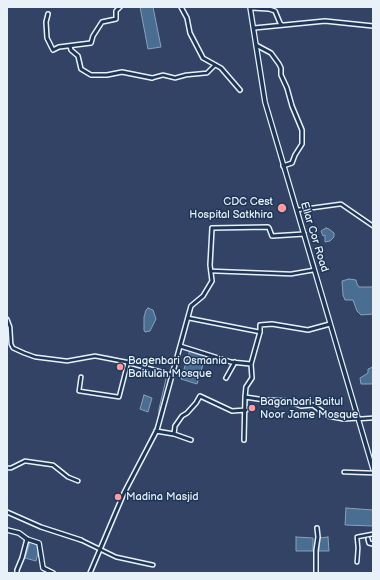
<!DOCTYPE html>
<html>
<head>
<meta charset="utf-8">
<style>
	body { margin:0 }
	#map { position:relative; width:380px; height:580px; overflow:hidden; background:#324365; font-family:"Balsamiq Sans",sans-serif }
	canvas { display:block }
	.frame { position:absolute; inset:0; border:8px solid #e8f1f8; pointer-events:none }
</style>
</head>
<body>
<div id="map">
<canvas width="380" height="580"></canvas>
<div class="frame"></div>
</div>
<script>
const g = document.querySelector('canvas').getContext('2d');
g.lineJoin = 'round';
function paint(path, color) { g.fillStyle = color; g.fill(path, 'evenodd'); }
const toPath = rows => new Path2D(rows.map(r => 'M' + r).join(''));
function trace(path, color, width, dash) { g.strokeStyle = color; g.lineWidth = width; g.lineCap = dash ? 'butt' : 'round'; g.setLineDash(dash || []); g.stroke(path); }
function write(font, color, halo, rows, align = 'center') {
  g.font = font + ' "Balsamiq Sans",sans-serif'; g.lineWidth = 3; g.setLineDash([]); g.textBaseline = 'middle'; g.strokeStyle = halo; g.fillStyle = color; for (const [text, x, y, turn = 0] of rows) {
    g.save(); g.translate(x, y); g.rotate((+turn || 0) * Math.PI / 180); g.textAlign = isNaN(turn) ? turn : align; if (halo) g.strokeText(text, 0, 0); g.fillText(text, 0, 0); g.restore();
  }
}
const water = toPath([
	[140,7,153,7,161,47,148,49,140,7],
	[326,228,329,229,334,233,334,237,330,241,325,242,325,235,323,236,321,231,326,228],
	[349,279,356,280,357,284,359,287,373,287,373,314,361,315,357,311,353,300,345,300,343,295,342,281,349,279],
	[148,308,153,310,156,319,150,331,145,332,144,330,144,317,146,310,148,308],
	[190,350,206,355,197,384,181,379,190,350],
	[373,367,373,384,361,384,360,378,368,373,368,369,373,367],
	[144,395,152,398,148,412,140,409,144,395],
	[346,508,373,510,373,526,345,525,346,508],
	[296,537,313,538,313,551,296,551,296,537],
	[328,537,329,551,319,551,319,538,328,537],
	[30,542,40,545,36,561,25,558,30,542]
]);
paint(water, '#496e91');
trace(water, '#89a2ba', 1);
trace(toPath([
	[98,355,107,357],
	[108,356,171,373],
	[62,359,69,359],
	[159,418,159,409,166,379],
	[50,463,54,464,58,466,72,477],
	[131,477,158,421],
	[95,557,98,550]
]), '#89a2ba', 1);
const minor = toPath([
	[152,78,163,75,175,78,186,75,207,73,215,65],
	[297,210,341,204,373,226],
	[211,271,291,274,314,270],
	[188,318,260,332],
	[7,319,10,327,11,344,13,348,24,353,35,357,67,361,95,356,126,362,172,375],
	[81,377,79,391,119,397,128,362],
	[358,419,373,418],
	[7,468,11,468,25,461,53,465,68,477,78,481],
	[344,472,373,473],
	[81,540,116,557,153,565],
	[357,562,358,548,357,537,373,534]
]);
const tertiary = toPath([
	[181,7,187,18,190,33,203,58,221,68,240,90],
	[252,8,269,9,275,11,280,23,282,25],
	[48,14,46,22,47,38,53,50,59,47,91,43,93,36,102,22,116,19,116,11,120,7],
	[254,28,325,21,373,26],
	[256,45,271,53,279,64,281,68,281,75,287,88,292,106,302,130,302,144,295,155,292,163,283,166],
	[70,46,71,50,78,56,81,69,91,75,107,75,122,72,152,78],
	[180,346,231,362,251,364,252,378,246,387,245,397],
	[251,364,260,332,260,325,272,324,308,330,330,324],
	[226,378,235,362],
	[156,431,174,434],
	[191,440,174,434,175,426,182,416,187,413,196,403,200,396,232,411,246,410],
	[244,440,245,397,265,400,289,401,301,406,313,405,328,416,344,419,358,418],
	[7,512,41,527,81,540],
	[368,539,369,543,373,544],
	[17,573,17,570,22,558,27,539],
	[90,573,124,493,157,430,191,306,203,296,212,281,210,265,212,228,268,227,269,228,272,236,304,234],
	[316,573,316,550,318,537,317,528]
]);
const secondary = toPath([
	[250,7,265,102,373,469],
	[7,530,19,533,27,539,39,543,43,568,53,573]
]);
trace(minor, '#e8f1f8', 5.5);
trace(tertiary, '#e8f1f8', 6);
trace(secondary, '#e8f1f8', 6);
trace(minor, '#1d3557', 2.5);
trace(tertiary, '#1d3557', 3);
trace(secondary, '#1d3557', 3.5);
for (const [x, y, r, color] of [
	[282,208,5,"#ff9aa2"],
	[120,367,4,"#ff9aa2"],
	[252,408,4,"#ff9aa2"],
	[118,497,4,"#ff9aa2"]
]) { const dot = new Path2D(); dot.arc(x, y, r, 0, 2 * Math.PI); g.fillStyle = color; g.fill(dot); trace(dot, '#1d3557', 1.5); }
write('11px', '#e8f1f8', '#1d3557', [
	["CDC Cest",273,202,"right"],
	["Hospital Satkhira",273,215,"right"],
	["Bagenbari Osmania",128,361],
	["Baitulah Mosque",128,374],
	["Baganbari Baitul",260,402],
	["Noor Jame Mosque",260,415],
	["Madina Masjid",126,497]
], 'left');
write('11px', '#e8f1f8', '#1d3557', [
	["Ellar Cor Road",314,237,73]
]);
</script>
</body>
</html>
